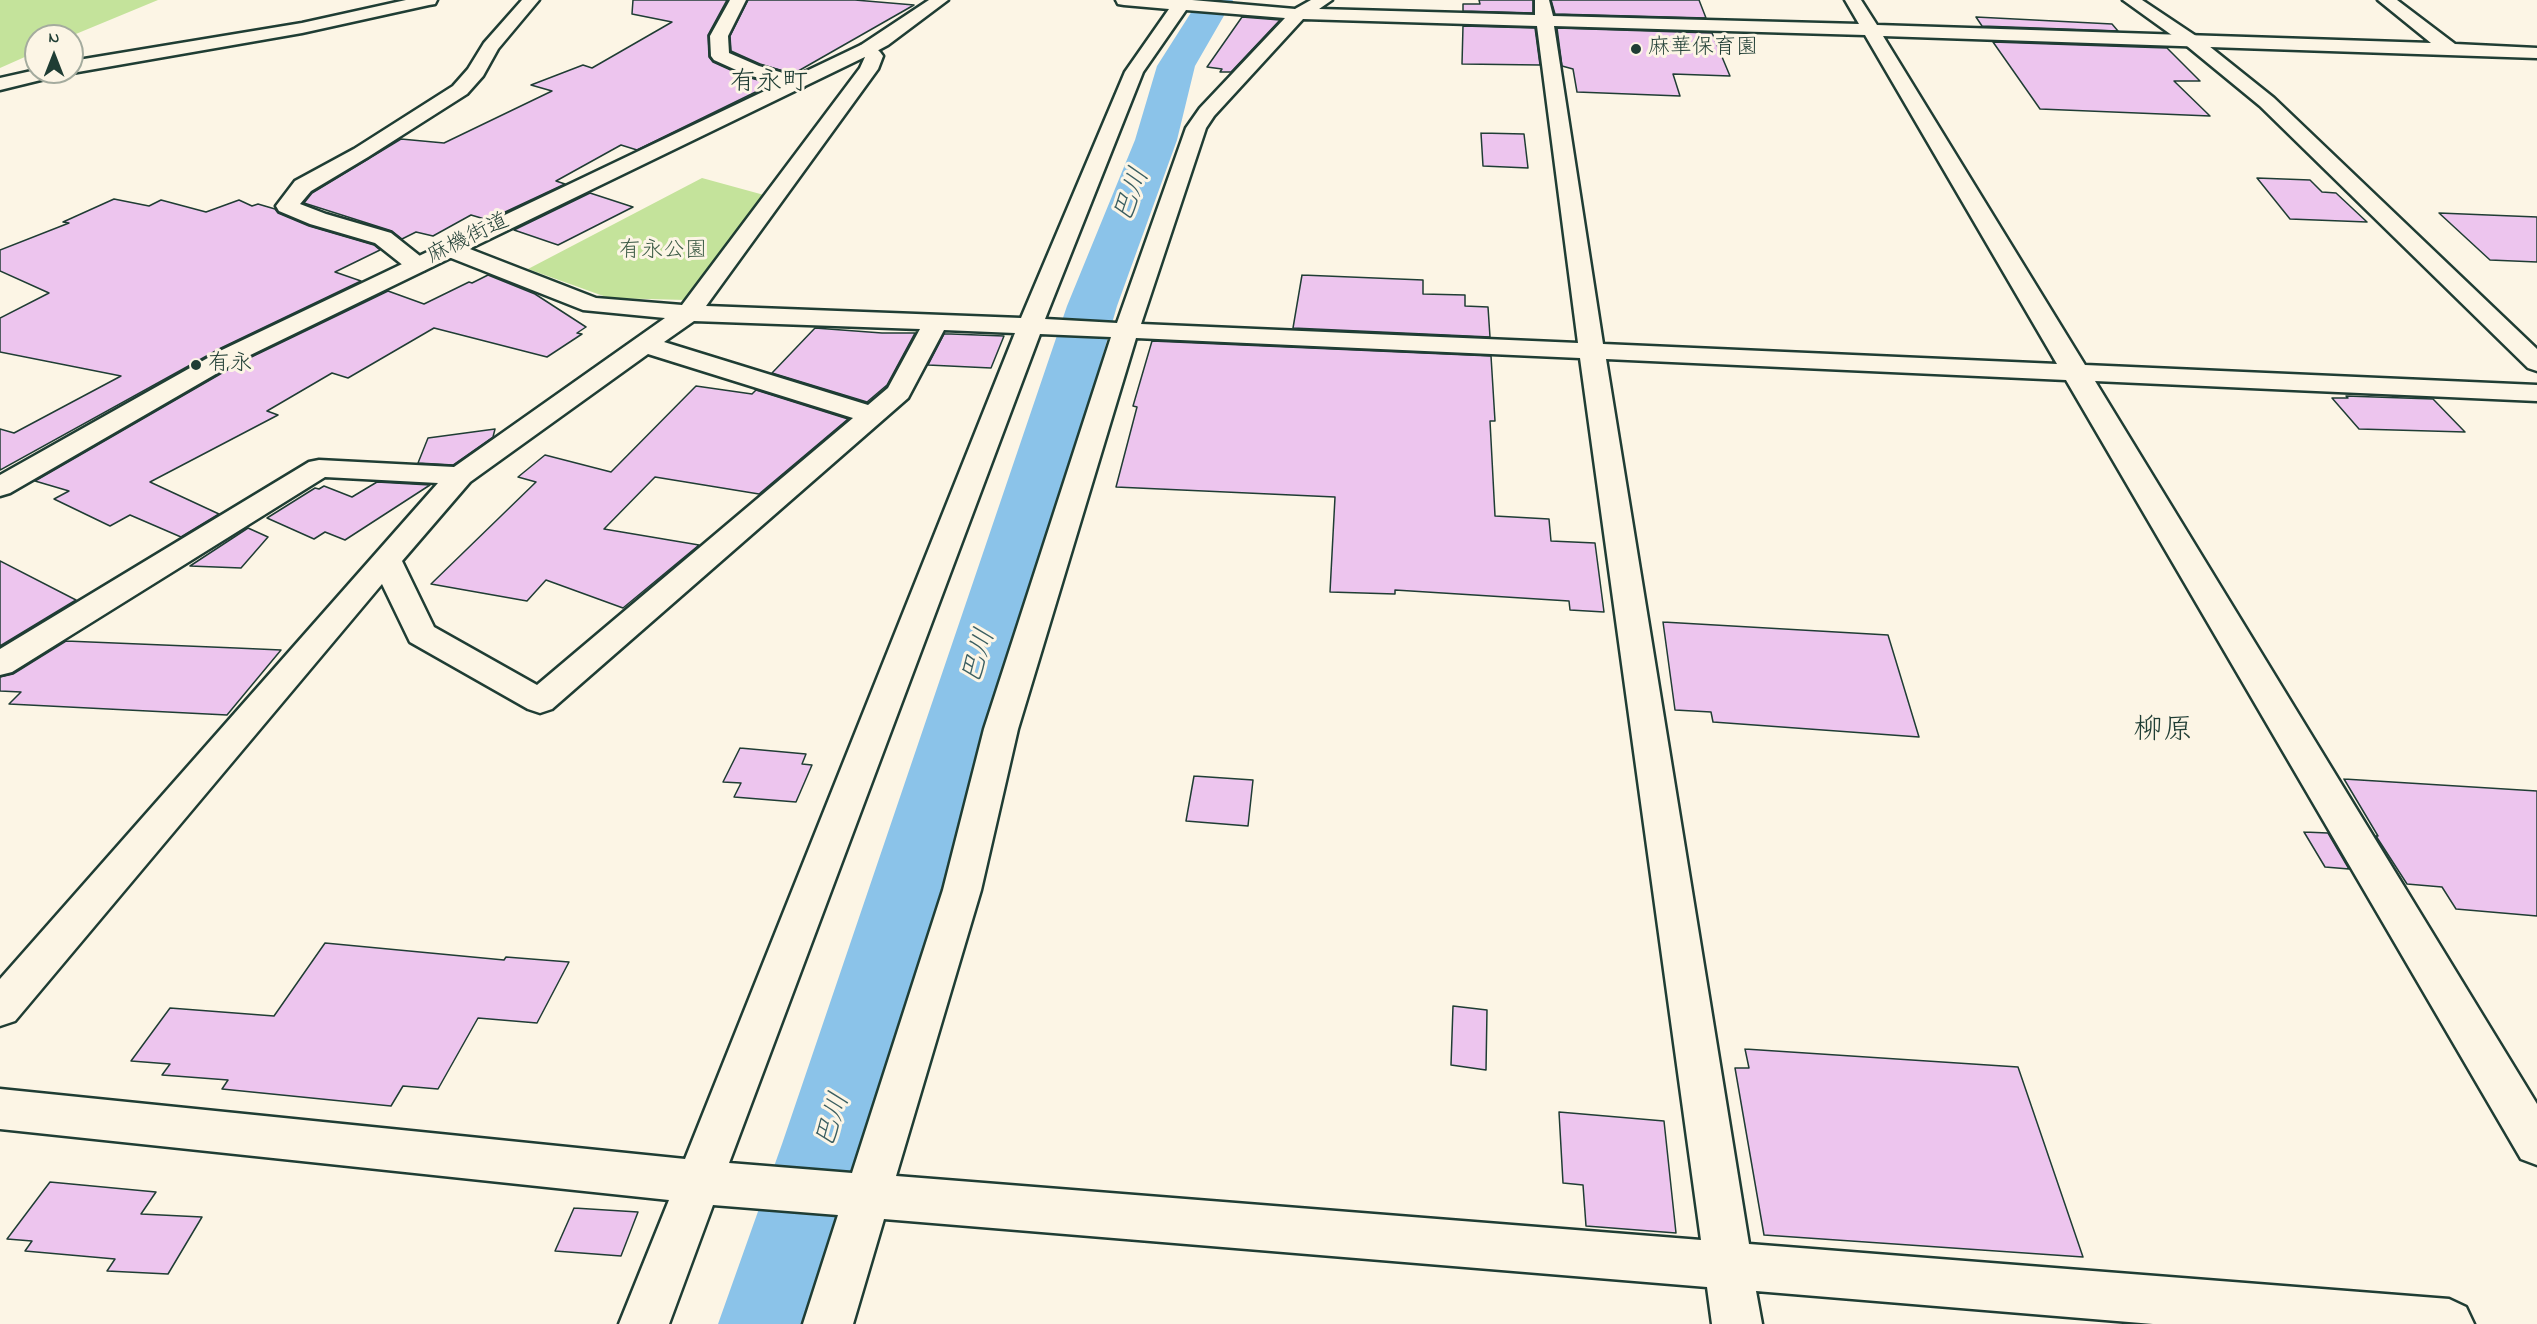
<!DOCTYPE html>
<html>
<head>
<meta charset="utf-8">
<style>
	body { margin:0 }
	#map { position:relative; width:2537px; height:1324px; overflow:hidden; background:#fcf5e5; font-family:"Indie Flower",sans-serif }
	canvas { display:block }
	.north { position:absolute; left:24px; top:24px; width:60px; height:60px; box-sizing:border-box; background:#fcf5e5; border:2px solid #a4ab9e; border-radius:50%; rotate:0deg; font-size:16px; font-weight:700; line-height:24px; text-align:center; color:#1f3d34 }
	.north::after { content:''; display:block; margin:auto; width:21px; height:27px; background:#1f3d34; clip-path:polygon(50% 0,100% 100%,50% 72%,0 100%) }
</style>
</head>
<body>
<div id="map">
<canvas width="2537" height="1324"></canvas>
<div class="north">N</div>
</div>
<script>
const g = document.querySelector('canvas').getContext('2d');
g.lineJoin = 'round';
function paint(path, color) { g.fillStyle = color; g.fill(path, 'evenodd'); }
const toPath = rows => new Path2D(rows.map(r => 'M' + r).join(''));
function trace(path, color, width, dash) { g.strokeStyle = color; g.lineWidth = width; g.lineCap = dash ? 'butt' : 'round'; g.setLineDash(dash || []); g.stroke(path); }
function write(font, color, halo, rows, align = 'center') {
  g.font = font + ' "Indie Flower","Klee One",sans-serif'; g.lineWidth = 6; g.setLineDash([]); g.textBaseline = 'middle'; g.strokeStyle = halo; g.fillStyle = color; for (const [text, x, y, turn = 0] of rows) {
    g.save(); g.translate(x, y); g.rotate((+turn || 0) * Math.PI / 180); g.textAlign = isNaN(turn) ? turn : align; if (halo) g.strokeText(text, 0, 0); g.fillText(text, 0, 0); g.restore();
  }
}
paint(toPath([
	[0,0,158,0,71,36,36,36,36,52,0,68],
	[702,178,764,195,686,300,609,298,528,269]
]), '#c4e39b');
paint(toPath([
	[1199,0,1233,0,1195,66,1177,140,1117,306,874,1144,818,1324,718,1324,782,1144,1067,306,1135,140,1157,66,1199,0]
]), '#8bc3e9');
const building = toPath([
	[633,0,727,0,708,35,709,57,713,62,744,76,772,84,637,150,621,145,556,181,565,184,488,220,471,215,433,236,416,232,402,239,392,231,304,203,312,193,401,139,444,143,552,91,531,85,583,65,592,68,672,22,632,14,633,0],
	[748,0,855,0,914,5,793,74,760,64,731,51,730,36,748,0],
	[1479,0,1533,0,1533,13,1463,11,1463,4,1480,4,1479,0],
	[1551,0,1699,0,1706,18,1555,14,1551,0],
	[1242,17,1280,20,1231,72,1220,72,1222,69,1207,67,1242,17],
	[1976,17,2112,24,2118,31,1982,26,1976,17],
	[1463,26,1535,28,1540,65,1462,64,1463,26],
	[1557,28,1712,33,1730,76,1673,74,1680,96,1577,92,1573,69,1562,66,1557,28],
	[1993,42,2167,48,2200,81,2174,81,2210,116,2040,109,1993,42],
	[1481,133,1524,134,1528,168,1483,166,1481,133],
	[2257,178,2310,180,2322,192,2336,193,2367,222,2290,219,2257,178],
	[590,193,633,207,558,245,514,230,590,193],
	[114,199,149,206,161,200,206,212,239,200,252,206,258,204,275,209,278,213,309,226,374,245,380,250,335,272,361,281,221,348,0,470,0,429,14,433,121,376,0,352,0,318,49,293,0,271,0,250,69,223,63,222,114,199],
	[2439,213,2537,217,2537,262,2490,260,2439,213],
	[488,275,535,294,586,327,577,333,582,334,547,357,434,328,348,378,332,373,267,411,278,415,150,482,219,514,181,537,130,515,110,526,54,499,69,491,35,481,241,362,388,291,424,304,469,282,472,283,488,275],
	[1302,275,1423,280,1423,294,1465,295,1465,306,1488,307,1490,337,1293,328,1302,275],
	[815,328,882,333,915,333,887,385,867,402,772,373,815,328],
	[944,334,951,334,1004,336,991,368,928,365,944,334],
	[1152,341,1491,356,1495,421,1490,421,1495,516,1549,519,1551,541,1595,543,1604,612,1570,610,1569,601,1395,590,1395,594,1330,592,1335,497,1116,487,1137,407,1133,406,1152,341],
	[696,386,752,394,756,390,848,419,759,494,655,477,604,529,699,545,623,608,546,580,527,601,431,584,536,482,518,477,545,455,611,472,696,386],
	[2346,396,2433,399,2465,432,2359,429,2332,398,2348,398,2346,396],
	[495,429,493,437,453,465,418,463,428,438,495,429],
	[377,482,430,485,345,540,325,532,314,539,267,518,315,488,319,489,324,486,352,497,377,482],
	[248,528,268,537,241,568,190,566,248,528],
	[0,561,76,600,0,646,0,561],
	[1663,622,1888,635,1919,737,1713,722,1711,712,1675,710,1663,622],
	[66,641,236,648,281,650,227,715,9,704,21,692,0,691,0,677,13,674,66,641],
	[740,748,806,754,802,764,812,765,796,802,734,797,741,783,723,782,740,748],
	[1194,776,1253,780,1248,826,1186,821,1194,776],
	[2344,779,2537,791,2537,916,2456,909,2442,887,2407,884,2376,836,2378,836,2344,779],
	[2304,832,2328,833,2349,869,2325,867,2304,832],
	[325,943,504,960,506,957,569,962,537,1023,478,1018,438,1089,403,1086,391,1106,222,1089,228,1080,162,1075,170,1064,131,1061,170,1008,274,1016,325,943],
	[1453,1006,1487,1010,1486,1070,1451,1065,1453,1006],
	[1745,1049,2018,1067,2083,1257,1764,1235,1735,1068,1749,1068,1745,1049],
	[1559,1112,1664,1121,1676,1233,1586,1226,1583,1185,1563,1183,1559,1112],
	[50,1182,156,1192,141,1214,202,1217,168,1274,107,1271,115,1259,25,1251,32,1241,7,1239,50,1182],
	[574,1208,638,1212,621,1256,555,1251,574,1208]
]);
paint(building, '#edc5ee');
trace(building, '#1f3d34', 1.5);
const street = toPath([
	[406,0,437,0,435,4,429,5,302,33,72,73,70,72,72,72,72,61,302,23,406,0],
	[522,0,539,0,498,49,483,76,467,94,368,157,311,191,300,204,326,214,391,233,425,260,429,265,425,270,417,272,409,270,375,243,310,224,279,211,276,206,295,181,354,149,453,86,468,69,484,43,522,0],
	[730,0,746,0,728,36,729,53,759,66,804,79,806,83,804,87,797,89,745,74,714,60,711,56,710,36,730,0],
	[1116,0,1192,0,1295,9,1311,0,1332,0,1319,9,1535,15,1535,0,1549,0,1553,16,1859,24,1845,0,1861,0,1877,25,2431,43,2378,0,2397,0,2455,44,2537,48,2537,58,1883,36,2085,365,2537,385,2537,401,2095,381,2537,1104,2537,1165,2521,1159,2066,380,1606,359,1749,1244,2449,1299,2466,1307,2474,1324,2153,1324,1756,1291,1762,1324,1712,1324,1707,1287,884,1219,853,1324,803,1324,838,1215,713,1205,669,1324,619,1324,669,1200,0,1129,0,1089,685,1159,1015,333,944,330,908,398,552,709,540,713,528,709,410,642,382,584,15,1021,0,1026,0,979,438,483,325,477,12,672,0,675,0,649,309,462,319,460,454,467,665,318,583,310,441,254,438,249,441,244,449,242,457,244,596,298,682,305,860,68,865,57,858,49,861,45,873,45,880,52,883,56,878,69,706,306,1021,318,1125,72,1169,9,1124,5,1118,4,1116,0],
	[1186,10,1285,18,1200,108,1186,128,1117,323,1045,319,1143,72,1186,10],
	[1303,19,1537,26,1578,343,1141,324,1206,128,1214,116,1303,19],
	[1554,26,1865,35,2057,364,1603,344,1554,26],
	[694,321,920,329,888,388,868,405,664,342,694,321],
	[1040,334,1111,337,984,729,943,890,852,1173,729,1163,1040,334],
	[1136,338,1580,358,1701,1240,896,1176,981,890,1018,729,1136,338],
	[648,354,853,418,537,685,434,627,402,561,470,482,648,354],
	[36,70,36,72,59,72,57,76,0,90,0,78,36,70]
]);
const secondary = toPath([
	[2123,0,2142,0,2199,38,2274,98,2537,349,2537,371,2528,368,2260,106,2187,46,2123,0]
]);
const primary = toPath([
	[929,0,948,0,888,45,873,53,240,360,10,493,0,496,0,475,222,350,861,45,929,0]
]);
trace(street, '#1f3d34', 5);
trace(secondary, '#1f3d34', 5);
trace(primary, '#1f3d34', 5);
paint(street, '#fcf5e5');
paint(secondary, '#fcf5e5');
paint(primary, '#fcf5e5');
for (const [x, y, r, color] of [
	[1636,49,6,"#1f3d34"],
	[196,365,6,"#1f3d34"]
]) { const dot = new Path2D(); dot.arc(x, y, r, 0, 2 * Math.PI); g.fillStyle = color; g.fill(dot); trace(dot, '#fcf5e5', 2); }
write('22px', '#1f3d34', '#fcf5e5', [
	["麻華保育園",1648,49],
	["有永",208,365]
], 'left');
write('22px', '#1f3d34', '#fcf5e5', [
	["麻機街道",469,240,-26]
]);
write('22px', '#405e49', '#fcf5e5', [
	["有永公園",663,252]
]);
write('26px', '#1f3d34', '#fcf5e5', [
	["有永町",769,85]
]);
write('italic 28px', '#3a5e61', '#fcf5e5', [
	["巴川",1134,196,-69],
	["巴川",981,657,-73],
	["巴川",835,1121,-72]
]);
write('30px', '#1f3d34', '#fcf5e5', [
	["柳原",2163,733]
]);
</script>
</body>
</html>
